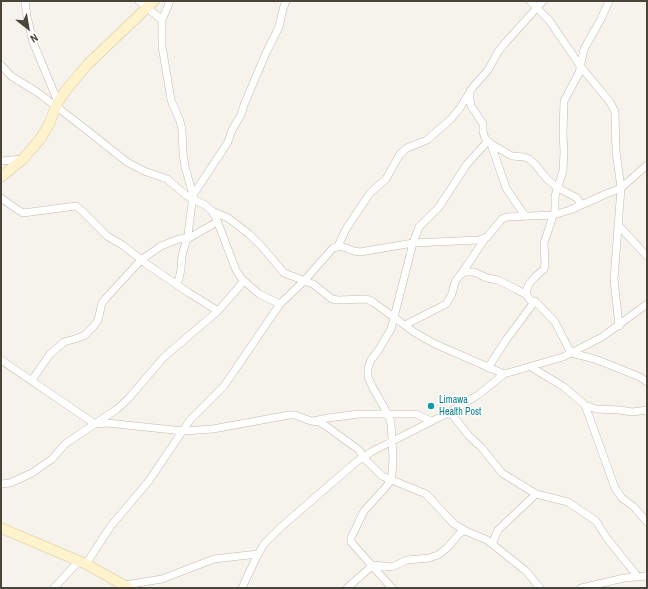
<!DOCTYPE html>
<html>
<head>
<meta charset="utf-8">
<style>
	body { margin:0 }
	#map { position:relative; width:648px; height:589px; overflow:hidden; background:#f6f3ec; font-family:"Archivo Narrow",sans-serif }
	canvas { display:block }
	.frame { position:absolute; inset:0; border:2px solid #4b4439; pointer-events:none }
	.north { position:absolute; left:8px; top:8px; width:40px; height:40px; -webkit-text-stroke:3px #fff; paint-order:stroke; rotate:149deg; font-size:11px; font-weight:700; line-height:16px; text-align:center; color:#4b4439 }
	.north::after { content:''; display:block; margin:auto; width:14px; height:18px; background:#4b4439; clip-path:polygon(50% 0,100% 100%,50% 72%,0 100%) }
</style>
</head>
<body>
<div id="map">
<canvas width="648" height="589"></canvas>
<div class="frame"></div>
<div class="north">N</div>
</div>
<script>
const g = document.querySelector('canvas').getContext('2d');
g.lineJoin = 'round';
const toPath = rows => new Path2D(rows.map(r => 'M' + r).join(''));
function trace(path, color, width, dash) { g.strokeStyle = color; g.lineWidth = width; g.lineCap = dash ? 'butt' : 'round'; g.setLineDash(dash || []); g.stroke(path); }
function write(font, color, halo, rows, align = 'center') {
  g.font = font + ' "Archivo Narrow",sans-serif'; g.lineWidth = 3; g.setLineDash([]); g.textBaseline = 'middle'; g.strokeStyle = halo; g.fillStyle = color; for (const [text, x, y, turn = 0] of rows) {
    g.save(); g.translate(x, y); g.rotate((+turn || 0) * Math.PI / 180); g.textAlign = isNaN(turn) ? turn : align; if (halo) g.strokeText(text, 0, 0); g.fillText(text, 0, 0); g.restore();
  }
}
const street = toPath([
	[25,1,27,16,33,42,58,102],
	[139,1,162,20],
	[170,1,162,20,162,46,171,100,180,121,182,130,183,153,185,167,193,195,188,235,182,255,181,269,179,279,176,284],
	[530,1,549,20,581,67,610,102,615,112,616,152,621,188,614,279,619,326],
	[1,65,11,76,37,92,79,124,127,162,144,171,167,179,187,196,205,205,211,210,216,218,236,270,241,278,259,294,280,304],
	[470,91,470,100,471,106,483,124,483,132,485,138,491,144,512,156,524,157,529,159,534,163,547,179,558,188,577,198,581,205],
	[491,144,506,188,525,216],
	[1,161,23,159],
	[193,195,228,142,232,130,241,115,244,105,266,53,279,27,283,9,286,1],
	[1,198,18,210,23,213,76,206,81,210,107,236,124,246,145,263,189,293,218,311],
	[212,211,228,218,249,234,263,248,284,273,313,284,332,299,338,300,367,299,373,302,414,332,435,344,504,374],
	[619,226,647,256],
	[338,246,346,229,370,193,386,179,400,154,407,148,427,140,451,119,460,108,473,87,488,70,498,52,506,42,543,1],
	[462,273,486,237],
	[527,295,526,291,529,284,535,277,544,269,545,264,544,243,555,210,555,196,563,171,564,152,563,133,564,101,579,73,584,49,601,19,609,1],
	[405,325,446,304,452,294,455,282,460,275,465,272,474,272,487,278,498,280,516,289,527,295,530,300,538,304,555,322,571,353,595,359,640,377,647,382],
	[1,360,95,424,107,423,183,431,213,429,289,415,295,415,311,421,319,422,326,426,359,450,363,457,382,476,426,494,454,524,468,532,487,540,526,571,540,588],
	[531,367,564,387,585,405,615,488,622,498,634,507,647,522],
	[488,368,506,340,535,301],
	[32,380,50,354,64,342,78,338,85,335,93,327,98,320,102,303,106,298,141,260,161,246,179,239,189,238,217,222],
	[585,405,596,409,620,410,632,412,647,410],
	[450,412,469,436,481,447,502,473,536,494,568,502,596,521,606,537,638,577],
	[313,421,328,418,359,414,416,414,431,421],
	[1,484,10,483,32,473,52,459,65,444,117,409,128,399,164,357,218,311,244,281],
	[492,544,498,530,536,494],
	[86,564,110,527,148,482,190,420,224,386,280,304,304,281,333,248,341,246,354,251,360,252,413,243,479,240,487,237,502,219,507,217,553,215,570,210,606,194,621,188,647,165],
	[125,585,162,579,214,559,258,554],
	[54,588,79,561],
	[242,588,257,556,264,544,280,528,356,462,371,452,450,412,478,395,504,374,563,357,602,337,647,304],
	[347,588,373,565,392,567,407,560,429,558,438,555,447,548,460,533,465,531],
	[392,588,351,542,351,538,364,511,385,488,391,480,392,475,393,458,391,423,385,409,373,388,368,377,368,368,371,360,378,351,391,329,413,243,419,227,439,207,467,164,488,141],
	[581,588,624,578,647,576]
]);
const secondary = toPath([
	[1,177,23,159,41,138,49,124,58,102,66,90,88,64,154,1],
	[1,528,86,564,129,588]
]);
trace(street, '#c2bbae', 8);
trace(secondary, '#d6c79b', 11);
trace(street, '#fff', 7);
trace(secondary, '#fff3cd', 10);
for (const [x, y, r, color] of [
	[431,406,4,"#0f9aa8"]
]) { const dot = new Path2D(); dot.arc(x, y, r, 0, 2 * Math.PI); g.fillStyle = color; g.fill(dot); trace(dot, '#fff', 1.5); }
write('10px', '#0d838f', '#fff', [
	["Limawa",439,400],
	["Health Post",439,412]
], 'left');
</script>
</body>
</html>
